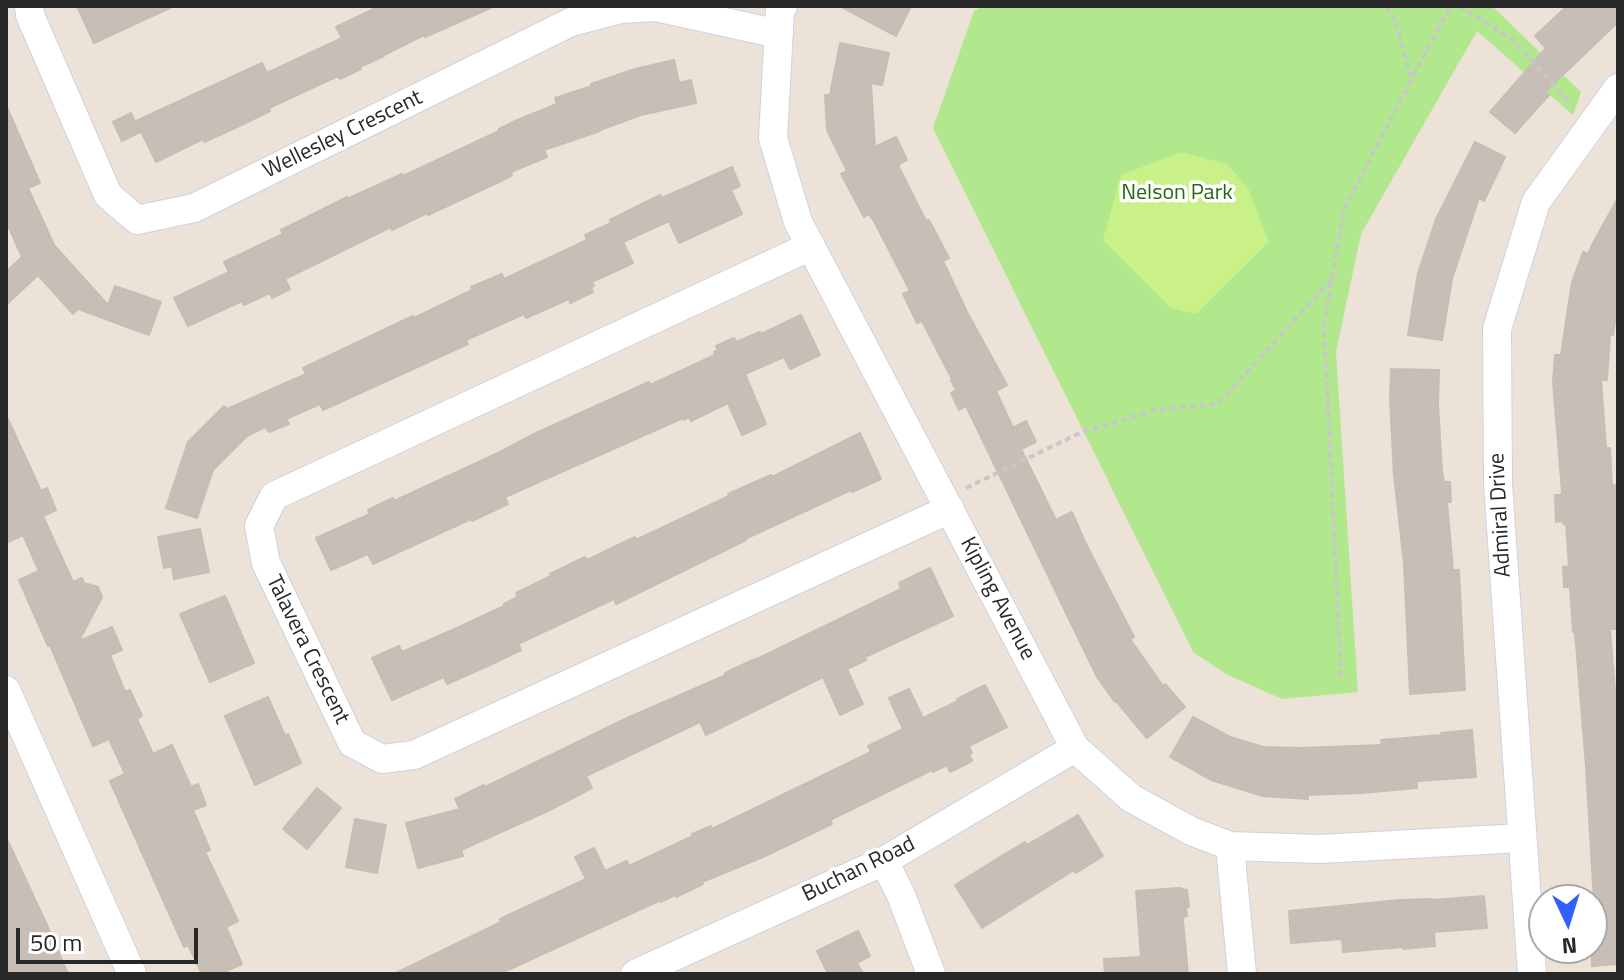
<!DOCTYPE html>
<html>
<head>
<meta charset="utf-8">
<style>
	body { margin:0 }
	#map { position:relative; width:1624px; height:980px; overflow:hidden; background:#ece2d7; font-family:"Titillium Web",sans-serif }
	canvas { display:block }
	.frame { position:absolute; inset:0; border:8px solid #282828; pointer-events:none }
	.north { position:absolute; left:1528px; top:884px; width:80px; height:80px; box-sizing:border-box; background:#fff; border:2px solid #a9a9a9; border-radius:50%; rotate:176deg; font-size:22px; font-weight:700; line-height:32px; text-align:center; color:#282828 }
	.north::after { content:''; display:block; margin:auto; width:28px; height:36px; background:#3160ff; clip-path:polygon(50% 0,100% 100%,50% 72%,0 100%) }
	.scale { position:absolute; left:16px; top:928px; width:182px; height:36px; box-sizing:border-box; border:4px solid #282828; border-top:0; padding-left:10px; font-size:24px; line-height:28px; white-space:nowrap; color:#282828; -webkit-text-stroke:6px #fff; paint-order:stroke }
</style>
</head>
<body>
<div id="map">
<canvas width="1624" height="980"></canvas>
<div class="frame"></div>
<div class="north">N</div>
<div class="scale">50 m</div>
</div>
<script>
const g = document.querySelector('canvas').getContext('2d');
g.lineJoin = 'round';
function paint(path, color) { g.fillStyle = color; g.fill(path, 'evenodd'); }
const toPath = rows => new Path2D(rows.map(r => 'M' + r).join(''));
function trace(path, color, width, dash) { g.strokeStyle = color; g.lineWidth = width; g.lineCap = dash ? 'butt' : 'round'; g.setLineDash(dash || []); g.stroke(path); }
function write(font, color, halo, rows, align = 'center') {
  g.font = font + ' "Titillium Web",sans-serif'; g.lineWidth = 7; g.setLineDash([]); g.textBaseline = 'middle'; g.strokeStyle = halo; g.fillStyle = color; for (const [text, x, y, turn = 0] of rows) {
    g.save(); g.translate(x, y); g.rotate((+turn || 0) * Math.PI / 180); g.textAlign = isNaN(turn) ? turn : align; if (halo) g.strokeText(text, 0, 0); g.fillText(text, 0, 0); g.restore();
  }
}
paint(toPath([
	[984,6,1492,6,1581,92,1573,115,1477,31,1361,234,1336,352,1358,692,1282,699,1226,674,1193,652,933,128,974,11]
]), '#b1e88e');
paint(toPath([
	[1181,152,1227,164,1248,188,1269,242,1196,314,1171,308,1103,240,1121,175]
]), '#c9f188');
const building = toPath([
	[77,6,174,6,94,43,77,6],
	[380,6,495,6,425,37,424,35,384,55,384,56,360,67,361,69,340,79,338,76,269,108,270,111,233,129,204,142,203,139,156,162,136,121,262,63,267,73,342,38,336,27,380,6],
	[840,6,911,6,896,36,840,6],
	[1567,6,1618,6,1618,22,1545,92,1549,95,1515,133,1490,112,1546,48,1535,36,1567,6],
	[840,43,889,53,882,85,871,83,875,147,896,137,907,160,898,165,926,221,929,220,949,258,943,261,967,312,1007,385,996,391,1013,428,1026,421,1036,442,1021,449,1056,520,1072,512,1085,542,1134,637,1130,639,1163,686,1165,684,1185,707,1147,738,1116,701,1115,702,1097,677,966,406,959,410,951,393,956,390,951,380,952,379,922,321,917,323,903,294,910,291,875,223,869,214,864,217,841,174,847,171,827,130,825,95,830,95,840,43],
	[674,60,679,83,691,80,696,103,641,115,600,130,600,131,544,150,547,157,511,172,512,175,501,181,428,215,427,213,392,230,391,227,285,279,290,289,272,298,270,293,244,305,242,301,188,326,174,298,229,272,224,262,283,234,281,230,347,197,347,199,402,174,403,176,499,131,499,129,515,121,557,104,555,98,592,86,591,84,635,69,674,60],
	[6,105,40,183,28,188,54,245,108,305,115,286,161,302,149,335,78,309,73,314,38,275,6,305,6,272,22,257,6,221,6,105],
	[131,113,140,132,122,141,113,122,131,113],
	[1475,142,1505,157,1484,201,1479,198,1452,279,1442,340,1408,335,1418,273,1436,219,1475,142],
	[732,167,740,186,731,190,742,214,679,243,669,221,623,242,633,263,592,282,594,286,591,287,593,292,570,303,569,299,526,318,524,314,466,340,468,344,323,410,320,404,286,419,289,424,269,432,265,427,247,436,213,470,197,518,166,508,188,442,224,406,227,409,306,374,303,368,413,316,414,318,472,290,471,287,502,274,504,279,587,240,585,235,611,223,610,220,660,195,662,198,732,167],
	[1618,198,1618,301,1613,335,1610,335,1607,380,1601,380,1606,448,1610,448,1612,485,1618,485,1618,539,1615,539,1618,582,1618,629,1610,629,1618,728,1618,964,1592,966,1592,945,1595,944,1596,936,1586,766,1575,632,1573,632,1570,587,1564,587,1563,567,1569,566,1566,524,1563,524,1563,521,1556,522,1555,495,1561,495,1562,492,1553,382,1555,355,1561,355,1572,282,1583,252,1588,254,1592,245,1618,198],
	[801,315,820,355,790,369,784,357,745,374,766,424,742,435,728,403,691,421,689,417,684,420,683,418,505,497,508,504,472,521,471,519,373,564,368,554,331,570,316,538,370,514,368,510,393,498,394,501,498,453,538,432,649,382,650,385,715,355,714,352,718,350,716,346,734,338,736,342,760,332,761,334,801,315],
	[1391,369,1439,370,1438,405,1442,471,1444,482,1450,482,1451,502,1447,502,1453,570,1459,570,1465,690,1410,694,1404,564,1394,475,1390,400,1391,369],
	[6,415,41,491,47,488,56,510,43,516,73,582,82,578,84,583,98,587,102,597,79,641,112,627,122,650,110,655,125,692,130,690,142,716,137,719,153,754,172,745,191,787,198,784,206,805,193,810,210,850,205,852,238,921,226,927,242,964,220,974,202,974,188,945,184,947,110,781,125,774,109,739,93,746,50,645,48,646,19,580,39,571,23,535,6,543,6,415],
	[860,433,881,479,852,492,851,490,745,539,746,540,616,604,614,599,518,644,521,650,492,664,447,684,444,677,392,700,372,658,399,646,402,652,457,628,504,606,504,604,518,597,516,593,551,576,550,574,585,557,587,560,635,537,636,540,729,496,728,494,771,475,772,477,860,433],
	[200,529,209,572,174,579,172,566,164,568,158,537,200,529],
	[930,568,953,616,865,657,866,660,847,669,863,704,840,715,823,677,706,735,700,722,586,776,592,788,548,811,461,850,463,856,418,868,406,823,460,809,455,799,484,785,485,787,625,719,726,675,725,673,755,659,755,660,901,589,899,583,930,568],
	[225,596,254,663,210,682,180,614,225,596],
	[985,685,1007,727,969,746,972,753,969,754,972,761,950,772,947,765,933,772,932,770,830,820,832,824,763,857,702,882,703,884,676,897,675,895,661,902,661,900,499,974,394,974,501,922,500,919,586,879,575,857,594,848,605,871,627,861,629,866,693,836,692,834,711,826,712,829,871,752,868,746,903,729,889,698,909,689,923,718,958,701,957,699,985,685],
	[268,697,285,736,288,734,301,763,255,785,225,716,268,697],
	[1193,717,1230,737,1263,747,1301,748,1382,745,1381,740,1441,735,1441,733,1472,730,1476,777,1417,781,1417,788,1362,793,1308,795,1308,799,1263,796,1211,780,1170,757,1193,717],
	[317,788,341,808,307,849,283,829,317,788],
	[1078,815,1103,856,1076,873,1074,870,982,928,955,885,1008,852,1025,842,1027,845,1078,815],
	[355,819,386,825,377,873,346,867,355,819],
	[6,837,46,923,68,974,6,974,6,837],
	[1179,888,1187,890,1189,907,1186,907,1187,916,1184,916,1183,920,1188,974,1105,974,1104,959,1141,957,1136,891,1179,888],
	[1484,896,1487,928,1434,932,1435,946,1403,949,1403,947,1343,952,1342,939,1291,943,1289,911,1400,900,1432,899,1432,900,1484,896],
	[858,931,870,956,857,963,863,974,828,974,817,951,858,931]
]);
paint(building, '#c7bfb7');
trace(building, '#c7beb1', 2);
const minor = toPath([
	[29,6,30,15,108,195,137,220,194,208,571,22,621,9,656,7,779,34],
	[783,6,780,10,773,138,798,222,1075,748,1131,798,1191,831,1230,846,1320,849,1522,838],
	[811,246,274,496,259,526,266,563,352,743,382,759,414,755,950,509],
	[6,690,132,974],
	[1230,846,1242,974],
	[884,861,901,895,931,974],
	[635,974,884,861,1075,748],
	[1532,974,1498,484,1497,329,1536,202,1618,88]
]);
trace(minor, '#cdd2e3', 30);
trace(toPath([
	[1386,6,1395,20,1411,78],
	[1459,6,1513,40,1570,103],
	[966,488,1082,432,1155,410,1218,404,1331,280],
	[1341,677,1324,325,1344,209,1450,6]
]), '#c7c7c7', 4, [6, 4]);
trace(minor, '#fff', 28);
write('22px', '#282828', '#fff', [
	["Wellesley Crescent",343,135,-26],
	["Admiral Drive",1501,515,-93],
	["Kipling Avenue",997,599,62],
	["Talavera Crescent",307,650,64],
	["Buchan Road",859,870,-26]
]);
write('22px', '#286913', '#fff', [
	["Nelson Park",1177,194]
]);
</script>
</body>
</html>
